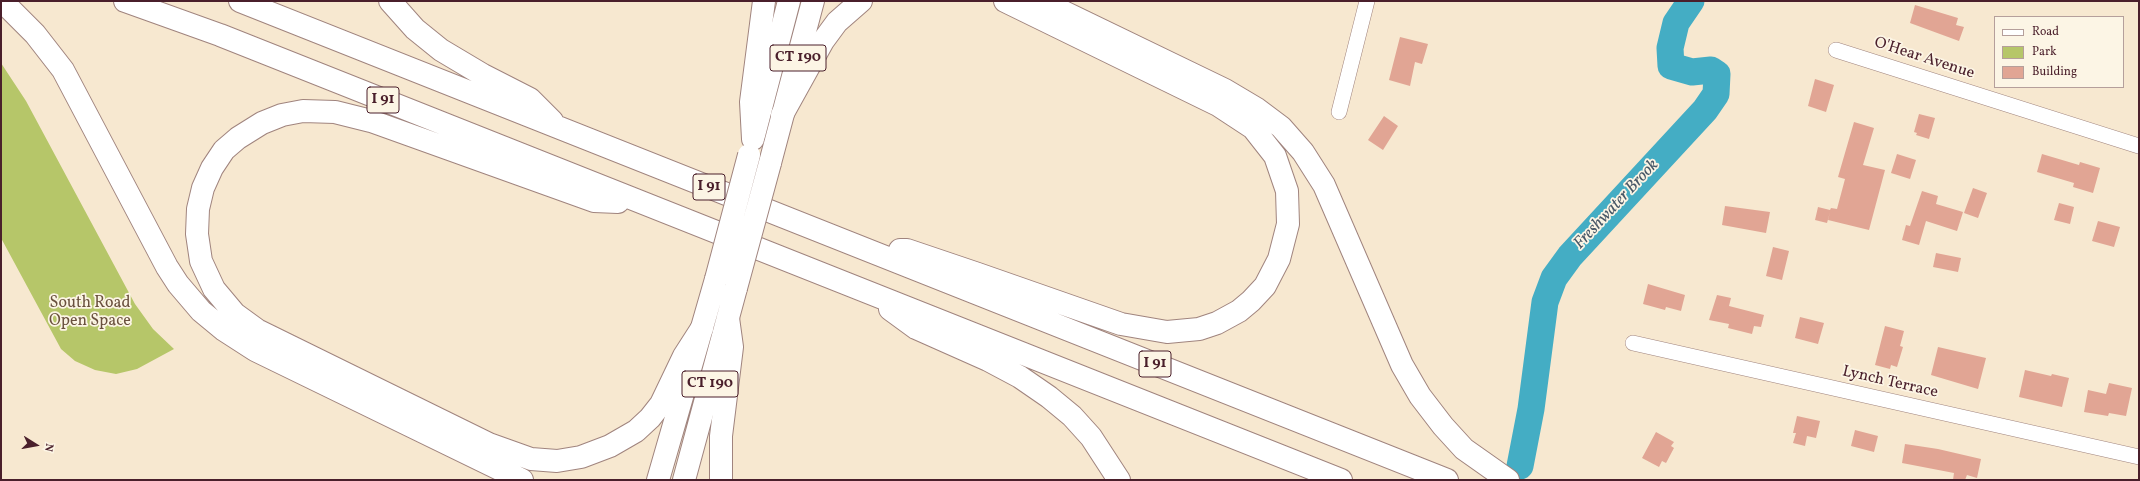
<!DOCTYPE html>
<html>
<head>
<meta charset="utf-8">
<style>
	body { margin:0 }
	#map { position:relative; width:2140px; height:481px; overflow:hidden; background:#f7e8d0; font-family:Vollkorn,serif }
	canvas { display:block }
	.frame { position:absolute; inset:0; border:2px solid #4a1f2b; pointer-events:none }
	.legend { position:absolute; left:1994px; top:16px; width:130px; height:72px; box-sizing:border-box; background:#fcf5e5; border:1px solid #b59f9b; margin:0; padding:5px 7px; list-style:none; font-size:12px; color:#4a1f2b }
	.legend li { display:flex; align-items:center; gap:8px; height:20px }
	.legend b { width:20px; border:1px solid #b59f9b }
	.north { position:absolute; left:16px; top:425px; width:40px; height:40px; -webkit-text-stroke:3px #fcf5e5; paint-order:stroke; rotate:101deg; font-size:11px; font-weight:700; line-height:16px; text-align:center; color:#4a1f2b }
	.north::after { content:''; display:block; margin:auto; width:14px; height:18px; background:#4a1f2b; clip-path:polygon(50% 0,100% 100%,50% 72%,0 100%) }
</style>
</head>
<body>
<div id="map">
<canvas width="2140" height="481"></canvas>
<div class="frame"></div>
<ul class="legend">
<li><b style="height:5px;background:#fff"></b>Road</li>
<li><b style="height:11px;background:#b6c669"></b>Park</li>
<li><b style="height:11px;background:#e1a594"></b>Building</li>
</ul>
<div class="north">N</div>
</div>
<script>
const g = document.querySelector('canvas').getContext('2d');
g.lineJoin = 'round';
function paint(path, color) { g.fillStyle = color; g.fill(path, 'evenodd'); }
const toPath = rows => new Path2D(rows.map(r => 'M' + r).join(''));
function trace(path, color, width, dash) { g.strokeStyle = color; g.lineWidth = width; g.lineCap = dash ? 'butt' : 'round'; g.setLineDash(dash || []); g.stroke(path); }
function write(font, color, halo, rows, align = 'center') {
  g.font = font + ' Vollkorn,serif'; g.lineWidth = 3.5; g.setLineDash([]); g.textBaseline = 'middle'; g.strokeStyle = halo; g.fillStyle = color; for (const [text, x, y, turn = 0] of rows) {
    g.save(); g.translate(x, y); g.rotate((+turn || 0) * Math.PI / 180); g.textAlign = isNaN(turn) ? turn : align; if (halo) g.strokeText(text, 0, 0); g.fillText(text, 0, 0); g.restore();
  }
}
paint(toPath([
	[1,63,26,101,135,304,153,329,174,349,137,369,116,374,95,370,75,361,61,349,1,238]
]), '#b6c669');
trace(toPath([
	[1520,466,1531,409,1545,302,1554,278,1570,256,1705,110,1716,94,1717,74,1711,70,1692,72,1671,66,1670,48,1676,23,1691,1]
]), '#44adc4', 27);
paint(toPath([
	[1915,5,1958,18,1956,25,1964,27,1959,41,1910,23],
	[1400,37,1428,44,1422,64,1415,62,1410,86,1389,80],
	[1815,79,1834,85,1826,112,1808,106],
	[1919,114,1935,118,1929,139,1916,135,1917,133,1914,132],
	[1384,116,1398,126,1383,150,1368,140],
	[1854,122,1874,128,1863,165,1885,170,1869,230,1828,220,1830,212,1827,223,1815,220,1818,207,1830,210,1831,208,1837,209,1845,179,1838,177],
	[1897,154,1916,160,1910,179,1891,173],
	[2042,154,2079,165,2080,162,2100,168,2093,193,2073,187,2074,183,2037,172],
	[1973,188,1987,193,1978,218,1964,213],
	[1922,191,1938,196,1936,204,1963,212,1957,231,1926,221,1919,245,1902,240,1906,225,1910,226],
	[2059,203,2074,207,2070,224,2054,220],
	[1725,206,1770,212,1766,233,1722,225],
	[2098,221,2120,227,2114,247,2092,241],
	[1773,247,1789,251,1782,280,1766,276],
	[1936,253,1961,258,1958,272,1933,267],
	[1648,284,1685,295,1681,311,1666,307,1665,310,1643,304],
	[1717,295,1731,298,1729,306,1764,315,1761,327,1754,326,1752,334,1728,328,1729,324,1709,320],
	[1800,317,1824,323,1818,344,1795,338],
	[1885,326,1904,331,1900,346,1903,347,1897,367,1891,365,1890,369,1875,365],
	[1938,347,1986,358,1978,389,1931,375],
	[2025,370,2051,376,2052,374,2069,378,2062,407,2019,397],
	[2109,383,2132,388,2126,416,2109,413,2108,416,2084,412,2088,390,2106,394],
	[1797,416,1820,421,1816,438,1807,436,1805,446,1793,443,1796,433,1793,433],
	[1855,430,1878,436,1874,452,1851,446],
	[1656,432,1674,442,1671,446,1674,448,1666,463,1662,461,1659,467,1642,458],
	[1905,444,1938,449,1981,459,1977,478,1967,475,1965,480,1953,480,1954,473,1902,463]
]), '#e1a594');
const street = toPath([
	[1836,50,2139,146],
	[1339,112,1367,1],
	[1633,343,2139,457]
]);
const primary = toPath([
	[754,135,789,1],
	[770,163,813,1],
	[658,480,716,279],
	[684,480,736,288]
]);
const highway = toPath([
	[2,1,35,34,63,70,167,267,178,284,201,311,224,330,255,350,522,480],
	[125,1,220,35,1341,480],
	[240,1,1447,480],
	[390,1,415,29,441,50,483,75,530,99,552,121],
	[1041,1,1225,90,1257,109,1281,127,1303,152,1324,185,1402,365,1420,396,1443,426,1464,449,1508,480],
	[782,115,823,41,837,22,861,1],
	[753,139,751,102,764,1],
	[618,202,594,201,371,121,335,112,303,111,282,115,262,123,238,138,224,150,212,168,203,188,198,209,197,234,201,261,214,289,235,314,257,330,489,444,531,459,557,461,581,457,610,446,636,431,650,418,661,404,684,356,702,328],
	[900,250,907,250,978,274,1121,324,1167,332,1199,329,1217,323,1239,311,1251,301,1265,286,1279,259,1288,224,1287,191,1275,156,1253,128,1218,105,1005,1],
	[890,309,916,328,988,360,1020,377,1049,397,1072,416,1091,437,1119,480],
	[721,480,721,436,732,347,728,318]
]);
trace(street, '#a0847e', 16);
trace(primary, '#a0847e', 24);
trace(highway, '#a0847e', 24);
trace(street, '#fff', 15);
trace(primary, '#fff', 22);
trace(highway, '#fff', 22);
const primaryBridge = toPath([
	[716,279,749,155],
	[736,288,770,163]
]);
trace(primaryBridge, '#a0847e', 24, []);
trace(primaryBridge, '#fff', 22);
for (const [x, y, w] of [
	[798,58,56],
	[383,100,32],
	[709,187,32],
	[1155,364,32],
	[710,384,56]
]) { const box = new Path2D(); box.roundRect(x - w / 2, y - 13, w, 26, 3); g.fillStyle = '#fcf5e5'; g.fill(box); trace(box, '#4a1f2b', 1); }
write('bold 15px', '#4a1f2b', null, [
	["CT 190",798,58],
	["I 91",383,100],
	["I 91",709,187],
	["I 91",1155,364],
	["CT 190",710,384]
]);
write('16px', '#4a1f2b', '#fcf5e5', [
	["O'Hear Avenue",1924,59,18],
	["Lynch Terrace",1890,383,13]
]);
write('16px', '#6a513e', '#fcf5e5', [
	["South Road",90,304],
	["Open Space",90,322]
]);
write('italic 17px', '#485868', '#fcf5e5', [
	["Freshwater Brook",1617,205,-47]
]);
</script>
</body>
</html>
